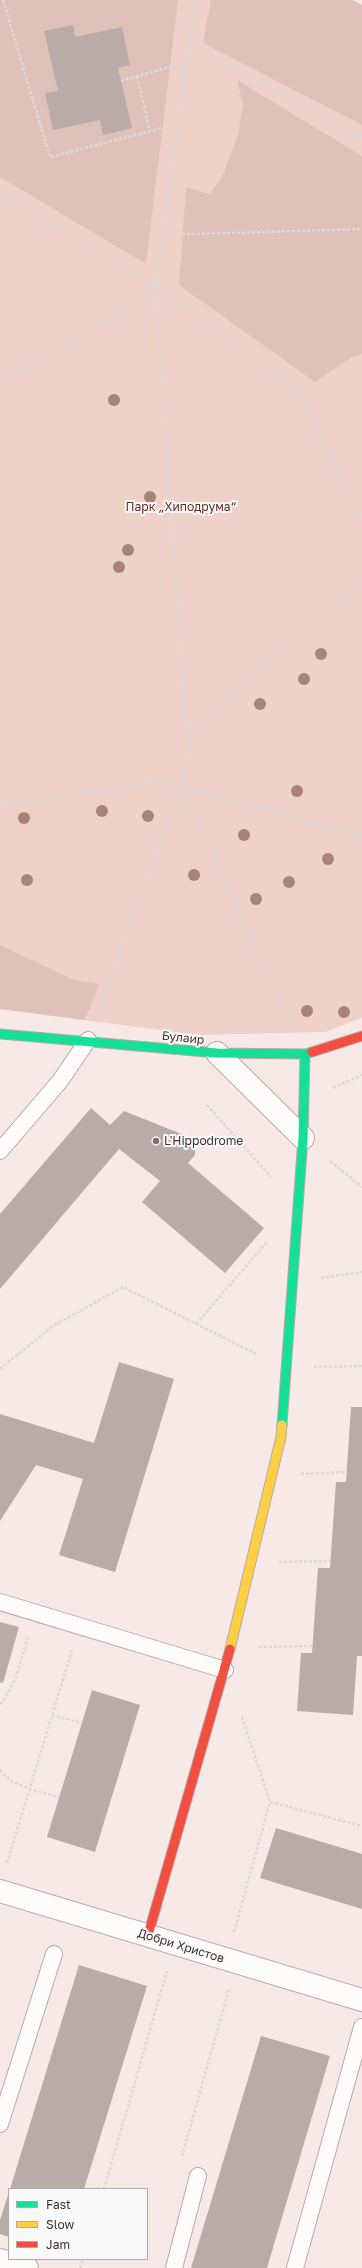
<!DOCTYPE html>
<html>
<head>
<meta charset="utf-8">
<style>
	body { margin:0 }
	#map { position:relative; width:362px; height:2268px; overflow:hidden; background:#f7eae6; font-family:"Golos Text",sans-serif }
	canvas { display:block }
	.legend { position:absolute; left:8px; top:2188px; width:140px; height:72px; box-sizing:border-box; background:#f9f9f9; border:1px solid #afa9a7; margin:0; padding:5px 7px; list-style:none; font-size:12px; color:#41312d }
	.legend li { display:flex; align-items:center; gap:8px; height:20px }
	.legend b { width:20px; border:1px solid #afa9a7 }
</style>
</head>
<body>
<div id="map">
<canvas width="362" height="2268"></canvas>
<ul class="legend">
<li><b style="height:5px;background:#16e098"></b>Fast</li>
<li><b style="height:5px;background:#ffcf43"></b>Slow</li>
<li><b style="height:5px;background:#f24e42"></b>Jam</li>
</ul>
</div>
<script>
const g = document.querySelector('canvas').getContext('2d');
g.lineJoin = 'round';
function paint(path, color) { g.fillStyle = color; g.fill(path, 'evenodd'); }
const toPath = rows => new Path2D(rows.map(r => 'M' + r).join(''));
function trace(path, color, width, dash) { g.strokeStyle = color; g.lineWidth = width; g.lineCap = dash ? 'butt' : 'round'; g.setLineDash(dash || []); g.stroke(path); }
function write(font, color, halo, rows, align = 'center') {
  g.font = font + ' "Golos Text",sans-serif'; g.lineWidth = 4; g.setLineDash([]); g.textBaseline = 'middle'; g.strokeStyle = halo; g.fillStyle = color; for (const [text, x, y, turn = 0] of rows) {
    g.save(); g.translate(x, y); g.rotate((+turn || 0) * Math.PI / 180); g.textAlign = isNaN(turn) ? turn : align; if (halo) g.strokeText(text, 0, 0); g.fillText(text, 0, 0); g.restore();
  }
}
paint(toPath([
	[0,0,352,0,362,5,362,1018,325,1032,197,1035,0,1009]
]), '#eed2ca');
paint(toPath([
	[0,0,178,0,146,264,0,177],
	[211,0,352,0,362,5,362,125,203,43],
	[237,80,362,156,362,354,352,357,315,382,179,285,186,187,210,194,223,175,238,134,243,104],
	[0,945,74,980,99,984,85,1020,0,1009]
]), '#dfc1b9');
paint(toPath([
	[73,25,75,37,122,27,130,65,118,68,132,128,103,135,100,120,53,130,45,93,58,91,44,31],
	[91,1108,110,1125,124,1111,189,1137,192,1141,195,1147,195,1155,188,1163,264,1228,225,1273,142,1202,160,1181,119,1149,0,1289,0,1214],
	[119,1362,174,1379,115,1572,59,1555,83,1479,36,1465,0,1521,0,1414,94,1443],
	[351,1407,362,1407,362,1656,357,1656,353,1715,297,1711,301,1653,312,1653,318,1568,330,1568,336,1482,346,1482],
	[0,1622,19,1627,3,1683,0,1682],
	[92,1690,140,1705,95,1852,47,1837],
	[276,1828,362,1854,362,1909,260,1878],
	[79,1965,147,1986,84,2189,10,2189],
	[261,2036,330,2056,267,2268,191,2268],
	[9,2192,9,2237,0,2234,0,2220]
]), '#b9aba8');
const lane = toPath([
	[0,1151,60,1081,88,1040],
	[0,1602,225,1670],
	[0,2124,54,1954],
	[174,2268,198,2176],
	[295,2268,362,2027]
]);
const street = toPath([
	[217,1053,303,1138],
	[0,1891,362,2000],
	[0,2260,27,2268]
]);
const fast = toPath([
	[0,1034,217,1053,305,1054,312,1052],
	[282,1425,303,1138,305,1054]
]);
const slow = toPath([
	[230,1649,281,1437,282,1425]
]);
const jam = toPath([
	[312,1052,362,1036],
	[148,1935,230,1649]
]);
trace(lane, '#b7aaa7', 18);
trace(street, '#b7aaa7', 24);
trace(fast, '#b7aaa7', 11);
trace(slow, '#b7aaa7', 11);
trace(jam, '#b7aaa7', 11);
trace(toPath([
	[3,0,50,157,178,124],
	[189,43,362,137],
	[137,76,150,132],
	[121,81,186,62],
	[0,195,155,286,301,394,362,521],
	[162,235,362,229],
	[0,386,149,296,155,286],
	[192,742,186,730,155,286,195,0],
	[182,786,292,1026],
	[0,802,35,801,161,781,362,836],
	[97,1015,181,785,192,742,242,680,362,585],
	[333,1088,362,1075],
	[207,1105,271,1177],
	[330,1161,362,1187],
	[321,1278,362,1272],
	[196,1324,267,1242],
	[314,1367,362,1366],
	[0,1369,53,1326,123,1287,258,1355],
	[301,1474,346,1472],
	[279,1562,330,1561],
	[259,1647,312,1646],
	[0,1704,4,1700,16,1677,28,1637],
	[52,1715,82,1723],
	[242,1717,270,1802],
	[0,1770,11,1781,30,1789,59,1797],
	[7,1863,72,1650],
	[234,1932,270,1802,362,1826],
	[182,2156,229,1989],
	[104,2189,167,1971],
	[80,2268,83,2259]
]), '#ded9d8', 2.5, [3, 2]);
trace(lane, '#fefcfb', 16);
trace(street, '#fefcfb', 22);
trace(fast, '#16e098', 9);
trace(slow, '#ffcf43', 9);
trace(jam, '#f24e42', 9);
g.fillStyle = '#a8837a';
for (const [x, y] of [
	[114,400],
	[150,497],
	[128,550],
	[119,567],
	[321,654],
	[304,679],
	[260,704],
	[297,791],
	[102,811],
	[148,816],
	[24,818],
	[244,835],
	[328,859],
	[194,875],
	[27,880],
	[289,882],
	[256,899],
	[307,1011],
	[344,1012]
]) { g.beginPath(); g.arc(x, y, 6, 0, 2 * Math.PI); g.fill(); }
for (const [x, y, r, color] of [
	[156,1141,4,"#81726e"]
]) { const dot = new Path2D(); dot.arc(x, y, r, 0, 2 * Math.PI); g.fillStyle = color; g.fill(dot); trace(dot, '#f9f9f9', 1.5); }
write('12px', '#672f21', '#f9f9f9', [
	["Парк „Хиподрума“",181,507]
]);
write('12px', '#41312d', '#f9f9f9', [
	["Булаир",183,1038,6],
	["Добри Христов",181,1946,17]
]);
write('12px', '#41312d', '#f9f9f9', [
	["L'Hippodrome",164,1141]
], 'left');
</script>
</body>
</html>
